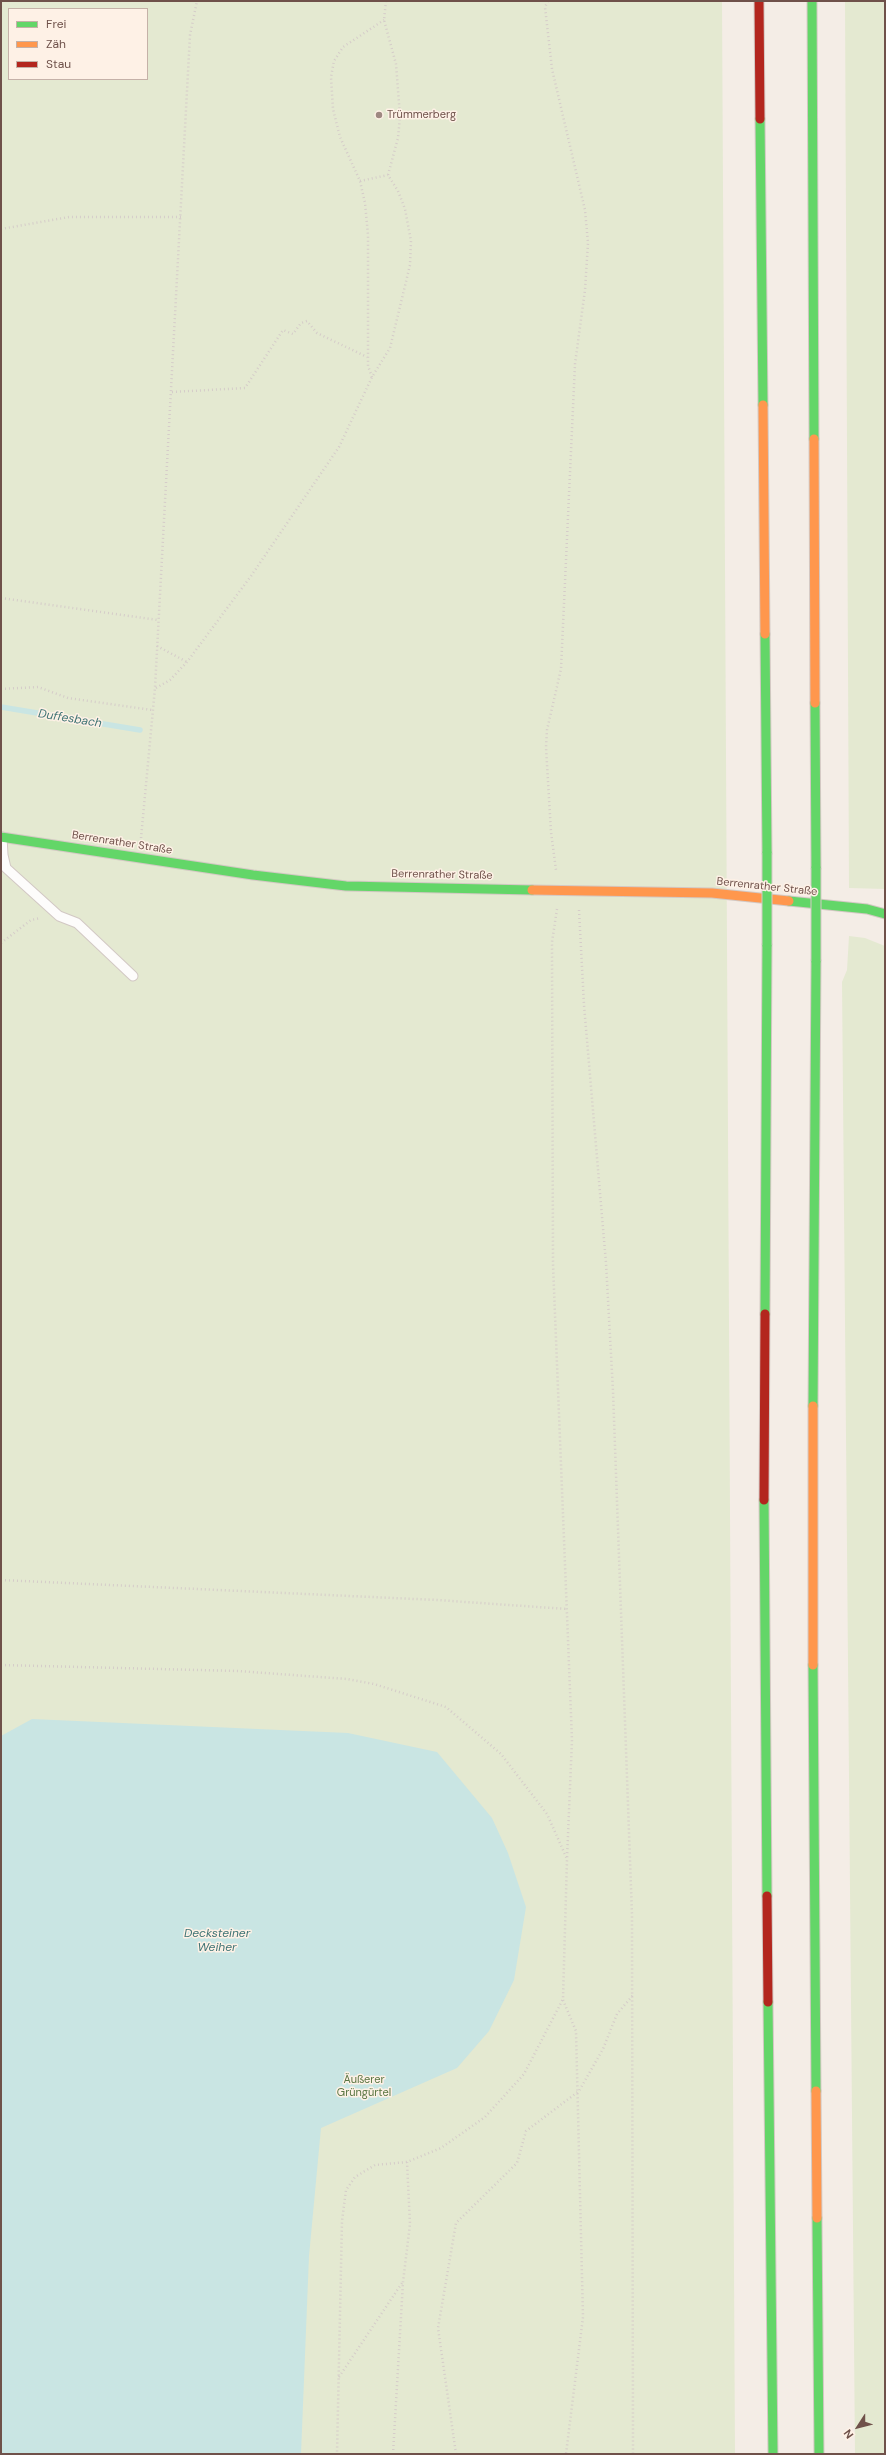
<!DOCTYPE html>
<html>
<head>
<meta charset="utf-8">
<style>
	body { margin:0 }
	#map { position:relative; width:886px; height:2455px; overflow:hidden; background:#f4ede6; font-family:"DM Sans",sans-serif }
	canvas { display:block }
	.frame { position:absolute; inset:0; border:2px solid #6f514a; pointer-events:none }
	.legend { position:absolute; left:8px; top:8px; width:140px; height:72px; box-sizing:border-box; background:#fef1e6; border:1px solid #c5b1a8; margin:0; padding:5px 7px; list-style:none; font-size:12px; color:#6f514a }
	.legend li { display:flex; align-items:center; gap:8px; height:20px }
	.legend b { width:20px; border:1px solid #c5b1a8 }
	.north { position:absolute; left:838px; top:2407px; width:40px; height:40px; -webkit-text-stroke:3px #fef1e6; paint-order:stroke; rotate:234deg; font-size:11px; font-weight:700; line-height:16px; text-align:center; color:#6f514a }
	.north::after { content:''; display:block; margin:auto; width:14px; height:18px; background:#6f514a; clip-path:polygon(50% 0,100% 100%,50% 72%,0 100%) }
</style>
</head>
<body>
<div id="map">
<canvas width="886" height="2455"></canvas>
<div class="frame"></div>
<ul class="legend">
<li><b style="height:5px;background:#63d668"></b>Frei</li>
<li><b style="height:5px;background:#ff974d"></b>Zäh</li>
<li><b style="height:5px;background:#b3261e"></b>Stau</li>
</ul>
<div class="north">N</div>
</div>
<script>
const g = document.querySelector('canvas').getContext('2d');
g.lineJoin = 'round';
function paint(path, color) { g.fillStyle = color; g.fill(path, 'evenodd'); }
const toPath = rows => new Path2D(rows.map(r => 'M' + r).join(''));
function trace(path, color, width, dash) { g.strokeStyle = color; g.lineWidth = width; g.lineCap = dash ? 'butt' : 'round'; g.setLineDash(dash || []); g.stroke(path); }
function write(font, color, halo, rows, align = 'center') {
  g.font = font + ' "DM Sans",sans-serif'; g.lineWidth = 3; g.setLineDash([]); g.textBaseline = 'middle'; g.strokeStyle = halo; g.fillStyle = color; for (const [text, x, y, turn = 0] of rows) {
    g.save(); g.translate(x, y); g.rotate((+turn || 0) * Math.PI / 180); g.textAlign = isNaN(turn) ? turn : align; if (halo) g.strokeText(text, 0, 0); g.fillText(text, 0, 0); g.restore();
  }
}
paint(toPath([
	[1,1,722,1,735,2454,1,2454],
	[9,9,147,9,147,79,9,79],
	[845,1,885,1,885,889,849,888],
	[849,936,865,938,885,946,885,2454,855,2454,842,982,847,970]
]), '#e4e9d1');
paint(toPath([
	[32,1719,348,1733,437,1752,492,1818,508,1853,526,1907,514,1980,489,2031,457,2068,321,2128,309,2256,301,2454,1,2454,1,1736]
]), '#c9e5e3');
trace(toPath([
	[1,707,140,730]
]), '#c9e5e3', 5.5);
const lane = toPath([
	[2,837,3,855,6,868,59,916,77,923,133,976]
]);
const fast = toPath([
	[812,1,814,439],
	[760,119,763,405],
	[765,634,767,853],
	[815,703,816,868],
	[1,837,253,875,346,886,532,890],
	[789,901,867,909,885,914],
	[765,1314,767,945],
	[813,1406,816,961],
	[764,1500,767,1896],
	[813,1665,816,2091],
	[768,2002,773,2454],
	[817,2218,819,2454]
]);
const slow = toPath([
	[763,405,765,634],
	[814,439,815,703],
	[532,890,712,893,789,901],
	[813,1665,813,1406],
	[816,2091,817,2218]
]);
const jam = toPath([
	[759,1,760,119],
	[764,1500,765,1314],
	[767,1896,768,2002]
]);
trace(lane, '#d2c8c4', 11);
trace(fast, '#d3c8c3', 11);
trace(slow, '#d3c8c3', 11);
trace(jam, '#d3c8c3', 11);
trace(toPath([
	[548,1,545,7,552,69,585,210,588,243,585,290,575,364,561,669,547,730,546,747,551,832,556,870],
	[360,181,388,175],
	[1,229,69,217,181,217],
	[372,377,368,366,368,235,365,203,360,181,340,137,333,109,331,77,334,61,343,47,384,20],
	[172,392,245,388,283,330,293,334,301,323,307,321,317,333,367,357],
	[1,598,158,620],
	[157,646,187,662],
	[156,688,170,680,187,662,251,576,339,447,372,377,390,348,410,265,411,241,405,209,398,191,388,175,398,138,400,116,396,64,384,20,386,1],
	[1,689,38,687,68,698,152,710],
	[141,838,155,688,190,35,197,1],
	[557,909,552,942,553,1264,572,1740,567,1859],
	[579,910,584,1005,606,1263,613,1391,632,1915,633,2454],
	[1,943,31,920,41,918],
	[1,1580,437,1600,567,1609],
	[1,1665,238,1671,347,1679,374,1684,446,1707,501,1754,547,1814,567,1859,563,1999,524,2074,485,2117,441,2148,407,2162,375,2165,355,2177,346,2190,342,2221,337,2454],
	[563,2000,576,2031,583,2317,566,2454],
	[339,2377,402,2283],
	[393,2454,403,2282,410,2224,407,2162],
	[456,2454,438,2328,456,2223,517,2163,526,2131,579,2091,603,2049,617,2014,634,1994]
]), '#d5ccc9', 2.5, [1, 3]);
trace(lane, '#fdfcfb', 9);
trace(fast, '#63d668', 9);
trace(slow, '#ff974d', 9);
trace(jam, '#b3261e', 9);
const fastBridge = toPath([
	[767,853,767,945],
	[816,868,816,961]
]);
trace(fastBridge, '#d3c9c4', 11, []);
trace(fastBridge, '#63d668', 9);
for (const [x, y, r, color] of [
	[379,115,4,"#9e8881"]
]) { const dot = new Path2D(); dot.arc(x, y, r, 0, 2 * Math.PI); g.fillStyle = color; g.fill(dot); trace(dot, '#fef1e6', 1.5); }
write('11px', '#6f514a', '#fef1e6', [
	["Trümmerberg",387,115]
], 'left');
write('11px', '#6f514a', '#fef1e6', [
	["Berrenrather Straße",122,843,9],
	["Berrenrather Straße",442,875,1],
	["Berrenrather Straße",767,887,6]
]);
write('11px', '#597542', '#fef1e6', [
	["Äußerer",364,2080],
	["Grüngürtel",364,2093]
]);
write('italic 12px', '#3f7475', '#fef1e6', [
	["Duffesbach",70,719,9],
	["Decksteiner",217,1934],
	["Weiher",217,1948]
]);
</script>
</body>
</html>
